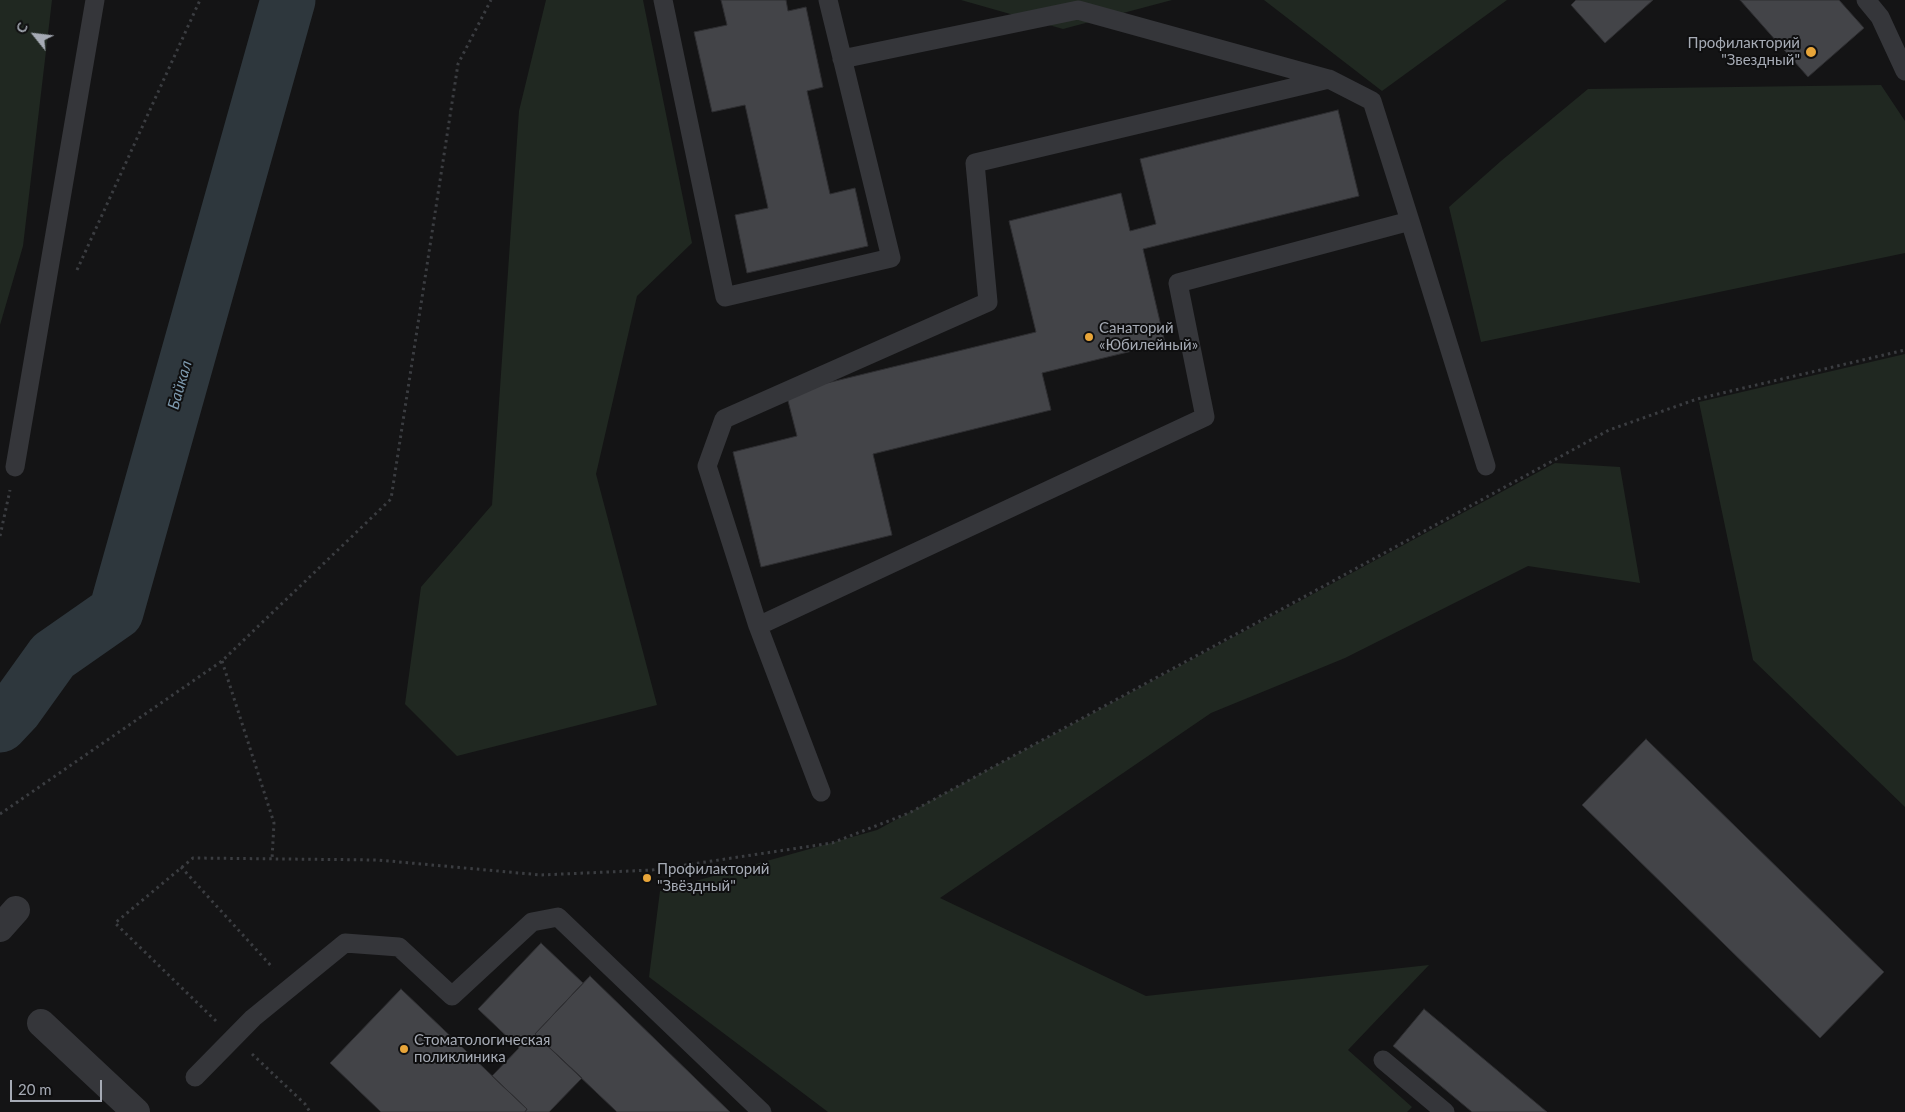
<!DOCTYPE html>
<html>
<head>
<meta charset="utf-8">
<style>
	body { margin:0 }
	#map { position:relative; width:1905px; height:1112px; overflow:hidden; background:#141415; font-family:Lato,sans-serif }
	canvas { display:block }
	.north { position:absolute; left:10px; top:10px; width:50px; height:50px; -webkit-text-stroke:4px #0f0f10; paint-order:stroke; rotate:299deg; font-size:14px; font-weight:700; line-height:20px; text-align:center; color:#a6abb5 }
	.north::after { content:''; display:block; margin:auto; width:18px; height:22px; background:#a6abb5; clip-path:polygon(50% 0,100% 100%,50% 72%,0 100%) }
	.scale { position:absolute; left:10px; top:1080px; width:92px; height:22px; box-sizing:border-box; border:2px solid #a6abb5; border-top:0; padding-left:6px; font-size:15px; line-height:18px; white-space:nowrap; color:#a6abb5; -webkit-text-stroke:4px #0f0f10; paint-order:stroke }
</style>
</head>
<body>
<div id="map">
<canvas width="1905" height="1112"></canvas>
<div class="north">С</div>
<div class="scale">20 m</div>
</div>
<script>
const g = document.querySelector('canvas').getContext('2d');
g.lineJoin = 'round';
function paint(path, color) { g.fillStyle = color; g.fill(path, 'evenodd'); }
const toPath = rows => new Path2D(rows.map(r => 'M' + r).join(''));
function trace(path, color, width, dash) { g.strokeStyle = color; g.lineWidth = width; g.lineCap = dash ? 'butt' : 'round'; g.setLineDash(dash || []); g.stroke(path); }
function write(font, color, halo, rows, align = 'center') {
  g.font = font + ' Lato,sans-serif'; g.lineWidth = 4; g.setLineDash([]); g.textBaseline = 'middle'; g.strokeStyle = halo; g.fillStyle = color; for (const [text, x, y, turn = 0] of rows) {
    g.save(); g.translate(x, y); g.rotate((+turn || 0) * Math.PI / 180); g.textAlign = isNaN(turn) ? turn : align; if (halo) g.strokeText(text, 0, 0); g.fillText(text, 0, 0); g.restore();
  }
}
paint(toPath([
	[0,0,52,0,23,246,0,325],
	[546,0,643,0,692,243,637,296,596,474,657,705,457,756,405,704,421,587,492,505,519,111],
	[961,0,1172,0,1063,29],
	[1264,0,1507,0,1382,91],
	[1881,85,1905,121,1905,253,1481,342,1449,207,1501,161,1588,89],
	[1905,354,1905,807,1753,660,1699,402],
	[1555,463,1620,467,1640,583,1528,566,1345,658,1211,713,940,898,1146,996,1429,965,1348,1050,1412,1107,1407,1112,828,1112,649,977,660,891,877,830]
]), '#202821');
trace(toPath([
	[0,725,15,709,53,656,116,612,288,0]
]), '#2e373d', 55);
const building = toPath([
	[721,0,786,0,788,11,806,7,823,87,807,91,830,194,855,188,868,246,747,273,735,215,768,208,745,105,712,112,694,32,727,25,721,0],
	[1576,0,1653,0,1605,43,1571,5,1576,0],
	[1740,0,1839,0,1864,28,1808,77,1740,0],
	[1338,110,1359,196,1143,249,1165,343,1042,373,1051,410,873,454,892,535,761,567,733,452,797,436,786,393,1036,332,1009,221,1121,193,1130,231,1156,224,1140,159,1338,110],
	[1646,739,1884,972,1820,1038,1582,805,1646,739],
	[541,943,583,983,535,1034,582,1078,549,1112,525,1112,527,1109,492,1076,519,1048,478,1009,541,943],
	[590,976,730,1112,617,1112,535,1034,590,976],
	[401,989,527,1109,525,1112,381,1112,330,1063,401,989],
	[1424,1009,1547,1112,1472,1112,1393,1046,1424,1009]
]);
paint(building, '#434448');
trace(building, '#2e2e31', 1);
trace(toPath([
	[77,270,200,0],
	[0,536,10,490],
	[222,661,274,823,272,859],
	[0,814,222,661,391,499,458,64,491,0],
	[181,867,273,968],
	[216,1021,115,923,193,858,378,860,541,875,652,870,832,843,909,813,1609,430,1697,399,1905,350],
	[252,1054,305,1104,310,1112]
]), '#3b3d41', 3, [2.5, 4]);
trace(toPath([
	[663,0,725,297,891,258,828,0],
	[1866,0,1880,17,1905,71],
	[842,59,1078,10,1328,79],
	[15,467,95,0],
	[758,626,707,466,724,419,988,302,975,163,1329,79,1372,101,1410,221],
	[821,792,758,626,1205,417,1178,283,1410,221,1486,466],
	[1383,1060,1445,1112],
	[195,1077,253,1018,345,943,399,947,452,996,532,922,558,917,762,1112]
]), '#35363a', 19);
trace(toPath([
	[41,1023,136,1112]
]), '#35363a', 28);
trace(toPath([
	[0,928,16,910]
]), '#35363a', 28);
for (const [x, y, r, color] of [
	[1811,52,6,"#e8a539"],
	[1089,337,5,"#e8a539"],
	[647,878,5,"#e8a539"],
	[404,1049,5,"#e8a539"]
]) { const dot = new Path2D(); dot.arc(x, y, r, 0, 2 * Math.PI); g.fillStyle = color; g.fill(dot); trace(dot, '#0f0f10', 2); }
write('15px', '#a6abb5', '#0f0f10', [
	["Профилакторий",1800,43,"right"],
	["\"Звездный\"",1800,60,"right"],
	["Санаторий",1099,328],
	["«Юбилейный»",1099,345],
	["Профилакторий",657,869],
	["\"Звёздный\"",657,886],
	["Стоматологическая",414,1040],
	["поликлиника",414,1057]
], 'left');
write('italic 16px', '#7e9aaf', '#0f0f10', [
	["Байкал",180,385,-74]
]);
</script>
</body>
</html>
